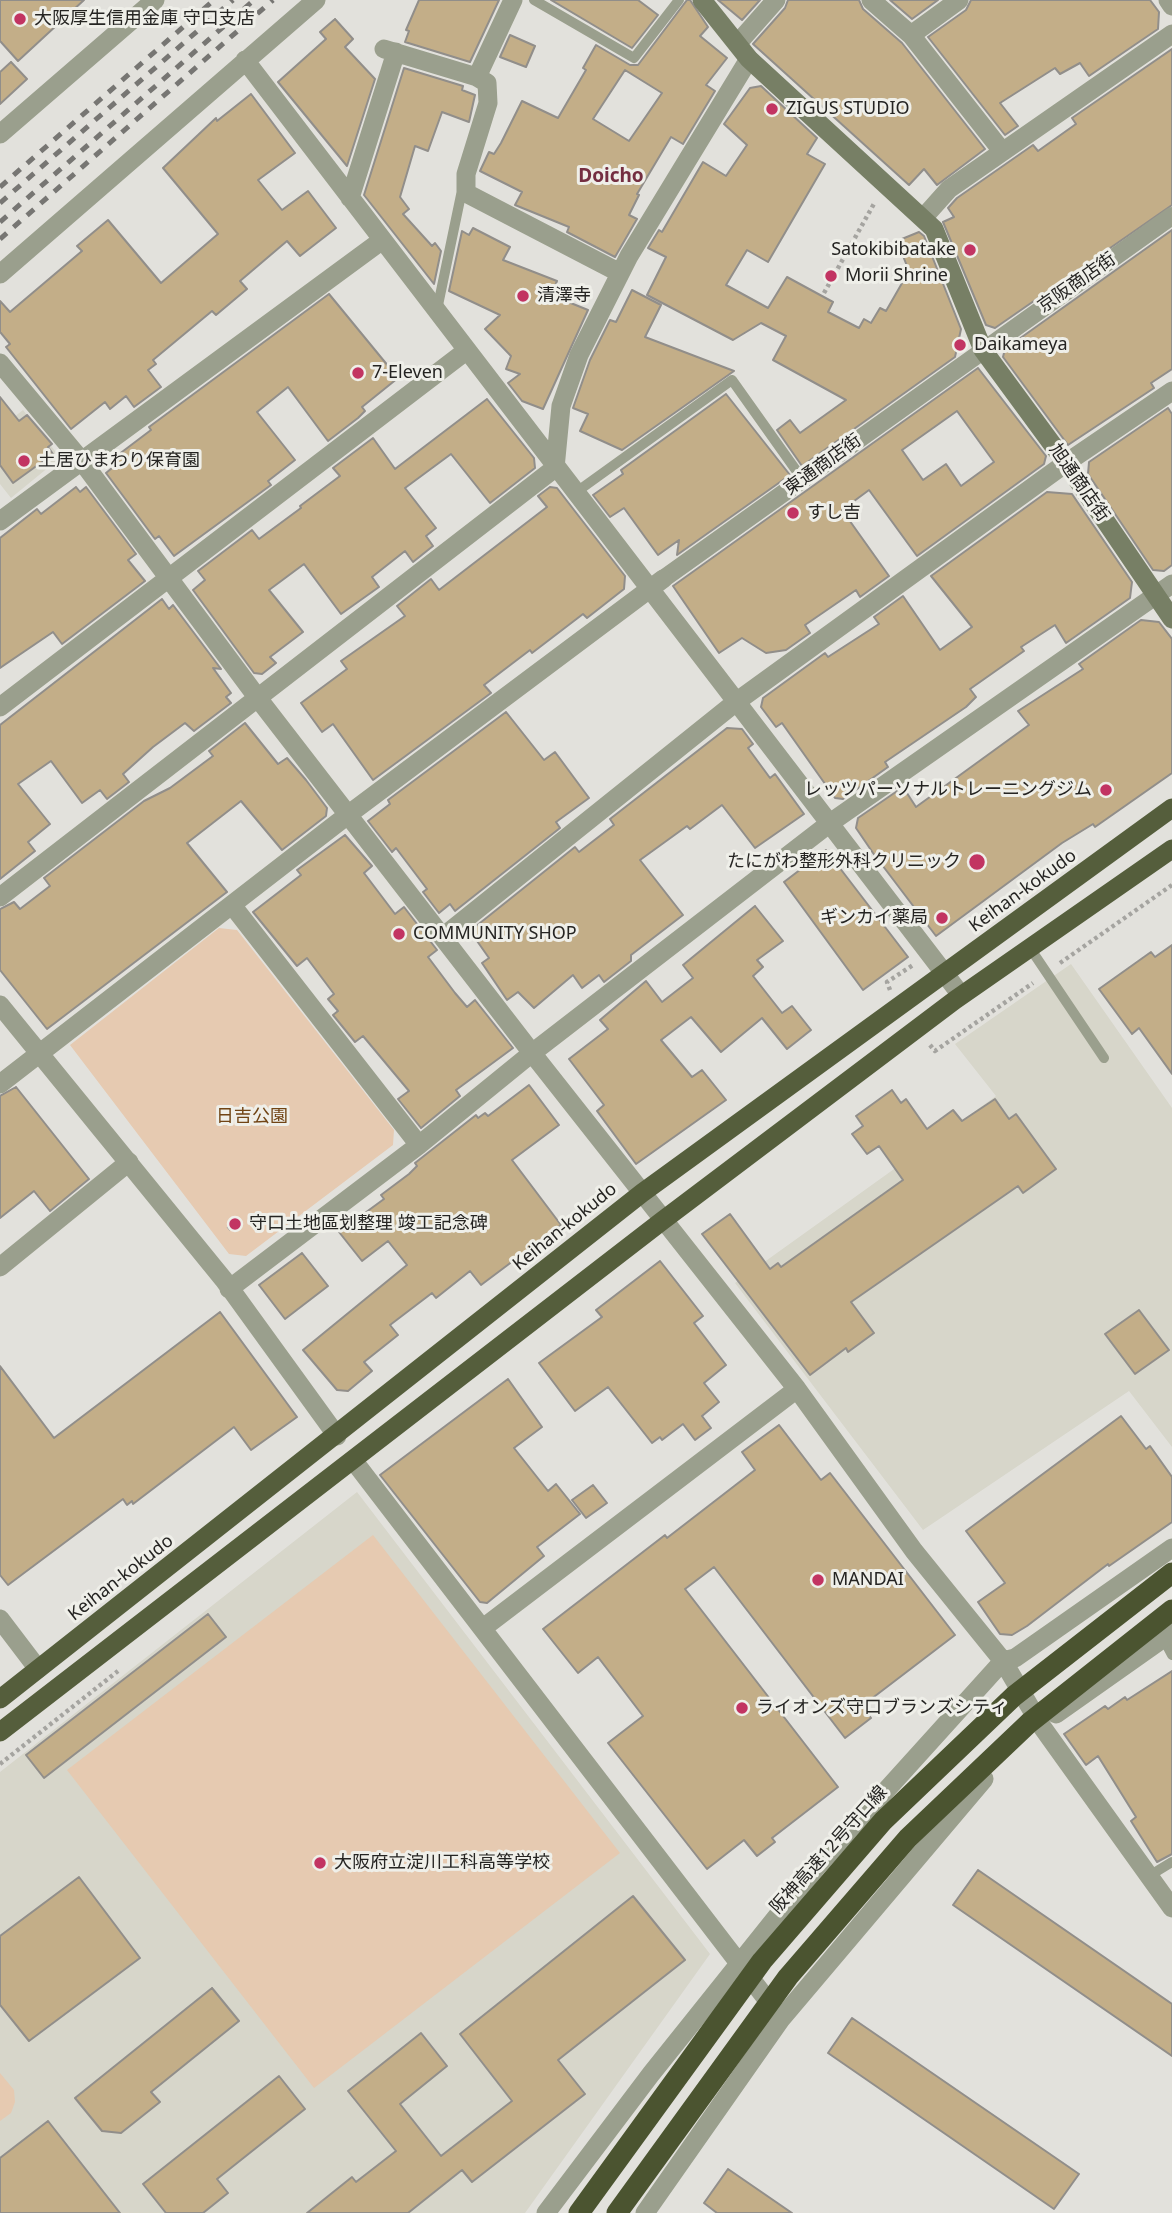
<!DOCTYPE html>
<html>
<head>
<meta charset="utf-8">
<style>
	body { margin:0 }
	canvas { display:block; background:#e2e1dc }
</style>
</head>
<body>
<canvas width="1172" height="2213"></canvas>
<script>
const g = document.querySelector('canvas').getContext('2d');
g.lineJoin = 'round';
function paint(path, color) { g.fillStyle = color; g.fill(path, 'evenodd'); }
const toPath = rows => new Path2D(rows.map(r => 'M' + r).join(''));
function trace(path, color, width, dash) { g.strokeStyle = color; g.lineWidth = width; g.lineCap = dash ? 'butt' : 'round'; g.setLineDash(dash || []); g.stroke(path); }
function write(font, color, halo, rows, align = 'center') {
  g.font = font + ' "Noto Sans","Noto Sans JP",sans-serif'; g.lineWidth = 6; g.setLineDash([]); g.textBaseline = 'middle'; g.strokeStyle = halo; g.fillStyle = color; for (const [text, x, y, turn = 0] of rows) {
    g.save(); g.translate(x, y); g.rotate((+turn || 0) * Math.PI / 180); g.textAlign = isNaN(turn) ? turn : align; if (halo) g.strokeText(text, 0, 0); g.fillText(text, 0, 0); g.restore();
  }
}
paint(toPath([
	[23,410,55,451,55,462,11,498,0,484,0,428],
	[1071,964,1172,1108,1172,1447,1129,1391,923,1530,735,1283,996,1096,955,1044],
	[357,1492,710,1954,525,2213,0,2213,0,1772]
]), '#d7d6ca');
paint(toPath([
	[219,928,237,930,394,1130,393,1145,246,1256,229,1254,70,1045],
	[373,1535,620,1853,314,2088,67,1770],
	[0,2073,14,2090,15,2102,11,2113,0,2121]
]), '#e6cab1');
const building = toPath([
	[0,0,84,0,18,61,0,41,0,0],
	[419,0,499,0,470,62,405,42,409,31,406,30,419,0],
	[551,0,638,0,658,15,632,48,551,0],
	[687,0,690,0,708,27,700,36,727,58,706,85,715,91,683,144,671,137,637,194,639,195,629,215,637,219,615,257,567,232,569,227,515,205,522,192,480,171,489,152,494,154,501,143,522,101,558,118,586,70,583,68,596,45,630,65,638,65,687,0],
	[625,70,662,93,629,141,593,119,625,70],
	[718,0,760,0,742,20,718,0],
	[788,0,859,0,863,9,902,43,985,149,937,185,924,169,909,185,753,44,785,8,788,0],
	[890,0,938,0,912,19,890,0],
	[971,0,1150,0,1159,12,1158,29,1089,76,1080,63,1060,74,1055,68,1000,103,1018,126,1005,135,928,37,966,10,971,0],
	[335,19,353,39,345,47,375,79,347,166,278,82,326,39,320,32,335,19],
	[510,35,535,46,526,67,500,57,510,35],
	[1172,49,1172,205,995,328,986,325,943,222,954,217,948,208,957,198,1033,145,1038,151,1076,124,1072,118,1172,49],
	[11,62,27,79,0,104,0,72,11,62],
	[404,68,463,86,462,90,475,95,469,122,442,112,428,151,415,146,400,197,409,209,403,214,432,246,435,243,441,251,434,284,364,195,404,68],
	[761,86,817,138,807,154,825,164,768,262,747,250,726,285,768,308,787,277,833,302,828,312,859,328,864,319,871,323,880,308,886,311,909,271,897,241,919,232,924,236,961,329,955,357,802,466,777,430,790,420,800,433,846,400,773,360,786,336,761,323,733,340,647,295,666,257,648,248,659,230,662,232,703,162,726,176,747,145,724,124,750,88,761,86],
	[251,94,295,153,258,180,282,210,308,191,336,228,300,256,287,241,240,281,247,289,216,315,212,311,153,360,156,364,148,370,161,387,134,407,126,396,110,409,105,402,71,429,6,347,10,344,0,332,0,301,10,312,82,251,77,246,108,220,161,283,218,234,163,168,216,118,217,121,251,94],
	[473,228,510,247,503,260,557,281,551,295,588,310,543,409,522,401,508,383,520,374,506,369,511,356,485,329,500,315,449,291,462,231,469,235,473,228],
	[1172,230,1172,369,1151,383,1154,388,1068,445,1003,357,1005,349,1172,230],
	[632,290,661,305,645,337,734,371,622,450,580,431,588,414,573,408,590,360,610,320,616,322,632,290],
	[329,294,398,378,362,407,365,411,358,418,328,441,288,387,257,412,295,460,268,481,271,485,174,556,159,536,155,539,106,473,118,463,114,458,151,430,149,427,329,294],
	[978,368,1046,456,1044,464,917,556,869,490,842,510,889,576,860,597,856,590,805,625,810,633,786,650,766,653,742,638,719,653,673,586,978,368],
	[957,411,994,462,961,486,946,464,923,480,902,450,957,411],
	[726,394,790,475,677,555,679,540,658,555,624,508,610,517,593,495,623,474,621,470,726,394],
	[0,397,19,421,27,415,52,444,48,447,53,454,13,483,0,465,0,397],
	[487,399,534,458,535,468,490,503,451,454,405,488,436,528,426,536,433,546,413,562,405,551,372,577,379,587,341,614,304,564,269,590,303,632,270,657,276,663,262,674,254,673,193,590,205,580,198,571,252,530,259,539,301,508,300,506,340,476,333,468,373,438,395,469,487,399],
	[1168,408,1172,414,1172,565,1164,571,1153,570,1088,474,1089,462,1168,408],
	[76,487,80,492,86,487,136,554,128,560,145,581,62,644,53,632,0,668,0,538,37,509,41,514,76,487],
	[550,487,557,488,625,576,624,589,587,618,583,614,532,653,530,650,484,685,491,693,373,780,333,724,322,732,301,703,347,669,341,661,405,616,397,606,431,579,439,590,547,507,538,496,550,487],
	[1047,492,1072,494,1132,582,1130,598,1066,643,1055,625,1021,647,1024,651,970,689,976,697,966,707,885,762,888,767,843,799,835,798,782,723,776,727,761,707,763,698,825,653,828,657,879,624,874,617,903,596,940,650,972,627,931,576,1047,492],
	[162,599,169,609,173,605,221,669,213,668,231,693,226,697,231,703,194,731,185,723,153,747,123,774,129,782,107,799,100,790,82,803,51,761,18,784,50,824,28,842,35,851,0,879,0,725,162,599],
	[1141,620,1159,622,1172,639,1172,773,1095,827,1093,824,1062,843,936,936,873,853,856,828,858,818,903,787,916,807,1029,725,1018,711,1083,669,1079,664,1141,620],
	[506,712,544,760,555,752,589,798,556,822,560,828,455,911,450,904,439,913,423,892,427,889,396,848,392,852,368,821,390,804,388,800,506,712],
	[245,723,278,764,287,758,306,780,327,808,326,816,282,850,241,801,187,843,227,892,47,1029,0,970,0,909,14,902,20,909,50,886,44,878,144,801,170,788,213,756,209,751,245,723],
	[727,728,742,729,753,744,748,748,770,778,775,774,804,814,755,848,722,805,690,829,687,826,640,860,683,915,631,955,631,961,604,982,599,975,582,988,573,975,534,1008,518,992,507,1000,482,963,489,958,470,931,575,847,579,852,614,825,610,819,727,728],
	[345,835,372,866,364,873,395,914,404,907,437,950,428,957,455,993,467,1007,475,1000,513,1048,456,1090,460,1096,421,1128,398,1099,409,1091,363,1036,355,1042,333,1015,338,1011,328,999,334,994,307,958,297,966,253,912,301,875,297,870,345,835],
	[826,850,908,957,863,990,784,882,826,850],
	[755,906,783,941,757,960,763,967,753,976,782,1013,792,1006,811,1030,787,1049,762,1018,721,1052,691,1017,661,1040,692,1077,702,1070,726,1100,636,1164,597,1111,604,1105,569,1059,608,1029,600,1020,646,981,662,1002,693,978,683,965,755,906],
	[1172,945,1172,1074,1139,1028,1132,1034,1099,989,1151,952,1155,957,1172,945],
	[529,1085,559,1125,512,1160,561,1225,481,1285,470,1271,436,1298,432,1293,390,1325,398,1335,364,1362,372,1371,348,1391,337,1390,303,1350,407,1265,388,1241,362,1261,339,1232,384,1199,381,1195,409,1174,417,1166,415,1163,476,1115,478,1118,485,1113,488,1116,529,1085],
	[16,1087,89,1179,50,1211,34,1191,0,1218,0,1096,16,1087],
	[892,1090,901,1103,906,1099,927,1129,953,1110,962,1121,995,1099,1009,1119,1016,1114,1056,1169,1023,1193,1018,1186,851,1302,874,1333,848,1352,846,1348,810,1375,702,1234,730,1214,770,1269,778,1263,781,1267,903,1180,879,1146,867,1154,852,1134,863,1126,856,1116,892,1090],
	[302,1253,328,1286,285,1319,259,1285,302,1253],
	[660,1261,703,1316,694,1323,726,1365,704,1383,719,1402,702,1416,711,1428,695,1440,683,1424,662,1440,660,1437,652,1443,608,1387,575,1411,539,1363,602,1317,596,1310,660,1261],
	[1139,1310,1169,1350,1135,1374,1105,1334,1139,1310],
	[220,1312,297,1417,251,1450,234,1427,133,1504,132,1501,127,1505,123,1499,8,1585,0,1575,0,1366,54,1438,220,1312],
	[508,1379,542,1427,514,1448,548,1491,556,1484,580,1514,537,1547,544,1556,487,1603,480,1602,380,1475,508,1379],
	[1121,1416,1146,1449,1150,1446,1172,1477,1172,1522,1109,1566,1108,1564,1027,1626,1012,1635,1000,1634,978,1602,1005,1583,966,1531,1121,1416],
	[779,1425,821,1480,830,1473,955,1635,862,1706,871,1718,845,1738,714,1567,685,1589,838,1787,772,1838,775,1842,757,1856,744,1840,707,1869,608,1743,643,1716,598,1657,578,1673,543,1629,665,1535,667,1538,755,1470,742,1452,779,1425],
	[593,1485,607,1503,586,1518,572,1500,593,1485],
	[208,1614,226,1637,44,1778,26,1755,208,1614],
	[1172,1671,1172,1854,1157,1862,1131,1821,1136,1817,1098,1756,1086,1765,1064,1734,1105,1706,1108,1709,1125,1697,1127,1700,1172,1671],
	[978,1870,1172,2004,1172,2056,953,1905,978,1870],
	[79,1877,140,1958,29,2041,0,2005,0,1936,79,1877],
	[633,1896,685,1960,558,2060,585,2094,472,2182,462,2170,408,2213,307,2213,352,2177,356,2182,396,2151,348,2091,421,2033,447,2066,400,2104,441,2156,512,2101,460,2034,633,1896],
	[212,1988,239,2021,151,2092,160,2102,121,2133,102,2131,75,2098,212,1988],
	[852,2018,1079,2174,1054,2209,828,2053,852,2018],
	[279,2076,305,2109,217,2179,228,2193,203,2213,166,2213,143,2184,279,2076],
	[48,2121,120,2213,0,2213,0,2158,48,2121],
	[728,2169,792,2213,717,2213,704,2203,728,2169]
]);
paint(building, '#c3ae88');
trace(building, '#918e8a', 2);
trace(toPath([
	[824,293,875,202],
	[1060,963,1172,885],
	[890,990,887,982,913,965],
	[930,1045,935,1051,1033,983],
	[228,1229,233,1225],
	[0,1764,118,1671]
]), '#a5a4a0', 4.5, [3.5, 3.5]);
trace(toPath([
	[534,0,634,58,679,0],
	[437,310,461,195,466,193],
	[575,493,732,380,803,480],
	[1030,948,1104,1058],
	[1163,1638,1172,1655],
	[1149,1876,1172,1862]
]), '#9a9f8d', 10);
trace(toPath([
	[663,579,1172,216]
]), '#9a9f8d', 18);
trace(toPath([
	[513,0,477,77,487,83,488,103,466,174,466,193,620,273],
	[871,0,911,35,1002,151],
	[1168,0,1172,6],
	[911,35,959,0],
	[738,43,776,0],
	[384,49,477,77],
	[245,60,961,995],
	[350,198,396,52],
	[924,217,949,189,1172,34],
	[0,274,316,0],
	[0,363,81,460,257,697,532,1053,797,1389,914,1551,1003,1661,1040,1724,1172,1908],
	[0,521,381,241],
	[0,707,466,351],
	[0,897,555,468,561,406,579,355,629,256,749,59],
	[232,905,419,1145],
	[444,936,736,702,1066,463,1172,391],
	[0,1005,224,1280,337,1436],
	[0,1084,349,814,663,579],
	[0,1267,129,1162],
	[229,1289,419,1145,532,1053,830,823,1172,584],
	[353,1460,778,2014],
	[0,1619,38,1669],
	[483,1628,797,1389],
	[1056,1714,1172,1632],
	[546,2213,651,2074,815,1869,1003,1661,1015,1658,1172,1548],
	[645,2213,781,2019,984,1779]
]), '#9a9f8d', 19);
trace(toPath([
	[0,134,155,0]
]), '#9a9f8d', 19);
trace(toPath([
	[702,0,749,59,934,229,983,350,1066,463,1172,619]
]), '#777f65', 19);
trace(toPath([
	[0,1699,642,1193,1172,808],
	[0,1732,662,1221,955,1000,1172,849]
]), '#555e3c', 19);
trace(toPath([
	[0,187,214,0],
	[0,203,233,0],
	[0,222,254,0],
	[0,239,273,0]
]), '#777673', 5, [9, 9]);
trace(toPath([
	[579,2213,762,1961,883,1821,1014,1696,1172,1573],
	[617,2213,788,1977,908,1838,1029,1723,1172,1610]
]), '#4b5430', 21);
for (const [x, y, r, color] of [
	[20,19,7,"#c23462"],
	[772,109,7,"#c23462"],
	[970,250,7,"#c23462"],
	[831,276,7,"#c23462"],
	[523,296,7,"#c23462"],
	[960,345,7,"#c23462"],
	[358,373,7,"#c23462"],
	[24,461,7,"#c23462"],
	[793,513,7,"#c23462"],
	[1106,790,7,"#c23462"],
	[977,862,9,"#c23462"],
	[942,918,7,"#c23462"],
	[399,934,7,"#c23462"],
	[235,1224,7,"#c23462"],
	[818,1580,7,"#c23462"],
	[742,1708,7,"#c23462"],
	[320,1863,7,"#c23462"]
]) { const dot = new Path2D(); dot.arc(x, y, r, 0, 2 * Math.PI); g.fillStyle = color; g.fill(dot); trace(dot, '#efefe9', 2.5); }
write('18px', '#252422', '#efefe9', [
	["大阪厚生信用金庫 守口支店",34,19],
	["ZIGUS STUDIO",786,109],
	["Satokibibatake",956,250,"right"],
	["Morii Shrine",845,276],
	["清澤寺",537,296],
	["Daikameya",974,345],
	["7-Eleven",372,373],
	["土居ひまわり保育園",38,461],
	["すし吉",807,513],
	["レッツパーソナルトレーニングジム",1092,790,"right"],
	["たにがわ整形外科クリニック",961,862,"right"],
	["ギンカイ薬局",928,918,"right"],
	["COMMUNITY SHOP",413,934],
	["守口土地區划整理 竣工記念碑",249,1224],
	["MANDAI",832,1580],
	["ライオンズ守口ブランズシティ",756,1708],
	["大阪府立淀川工科高等学校",334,1863]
], 'left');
write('18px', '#252422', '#efefe9', [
	["京阪商店街",1077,283,-35],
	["東通商店街",823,465,-36],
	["旭通商店街",1079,483,55],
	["Keihan-kokudo",1023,891,-36],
	["Keihan-kokudo",565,1227,-39],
	["Keihan-kokudo",121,1578,-38],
	["阪神高速12号守口線",829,1850,-48]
]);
write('18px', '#714414', '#efefe9', [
	["日吉公園",252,1117]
]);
write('bold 19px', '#742e41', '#efefe9', [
	["Doicho",611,177]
]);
</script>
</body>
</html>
